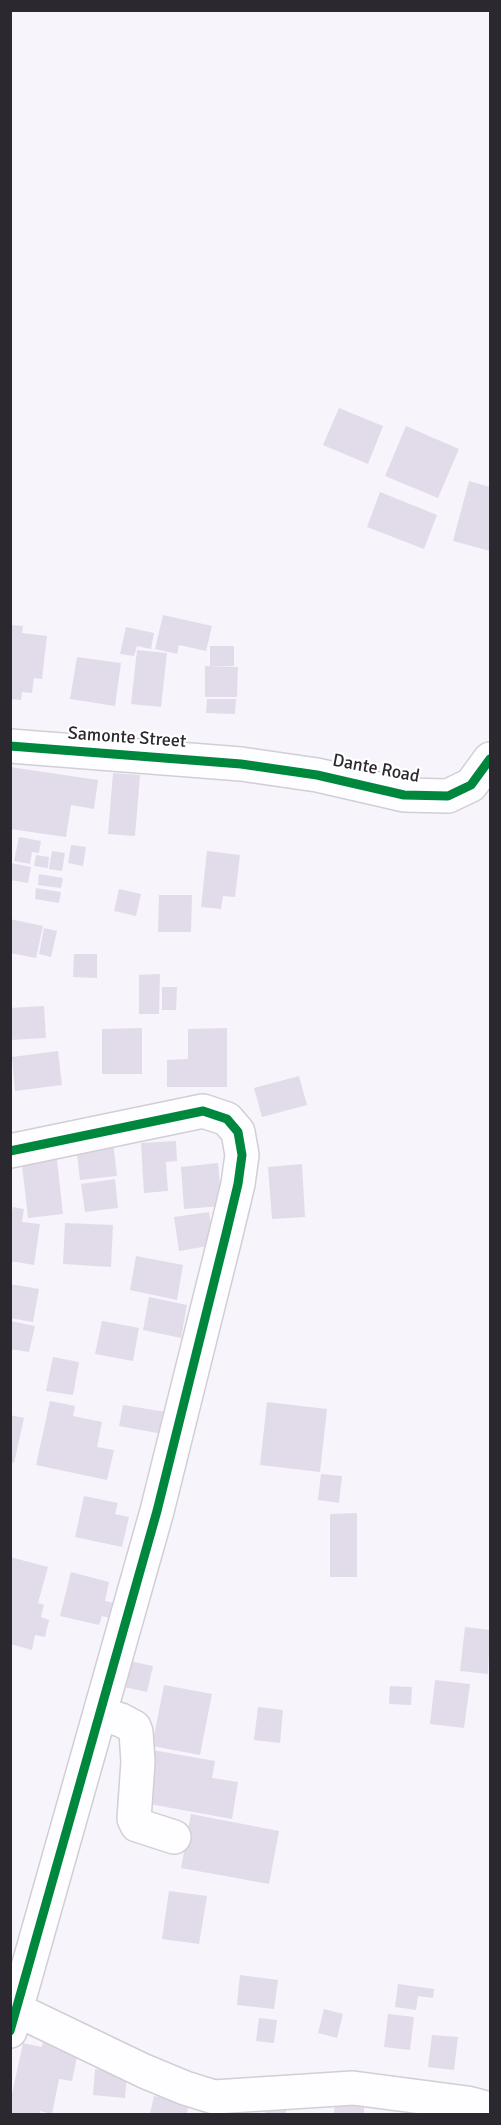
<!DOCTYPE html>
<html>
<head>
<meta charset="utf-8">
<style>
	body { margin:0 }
	#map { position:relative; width:501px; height:2125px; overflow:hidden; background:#f7f4fc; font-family:Signika,sans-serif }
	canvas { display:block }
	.frame { position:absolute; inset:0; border:12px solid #2b282f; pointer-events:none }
</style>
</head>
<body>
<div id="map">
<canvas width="501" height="2125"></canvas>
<div class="frame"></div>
</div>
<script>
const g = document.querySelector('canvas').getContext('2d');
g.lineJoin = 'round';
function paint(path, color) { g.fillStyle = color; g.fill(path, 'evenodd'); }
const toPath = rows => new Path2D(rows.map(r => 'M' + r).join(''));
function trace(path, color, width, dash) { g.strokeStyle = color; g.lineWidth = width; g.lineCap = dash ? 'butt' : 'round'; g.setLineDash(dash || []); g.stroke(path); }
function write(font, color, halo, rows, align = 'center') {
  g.font = font + ' Signika,sans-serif'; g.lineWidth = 4.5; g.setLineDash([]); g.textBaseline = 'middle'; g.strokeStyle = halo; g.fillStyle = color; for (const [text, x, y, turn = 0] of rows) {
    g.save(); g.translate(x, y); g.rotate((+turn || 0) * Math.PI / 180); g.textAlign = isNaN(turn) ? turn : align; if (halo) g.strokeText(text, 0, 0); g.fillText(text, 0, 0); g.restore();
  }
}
paint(toPath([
	[339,408,383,426,368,464,323,445],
	[406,426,459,449,438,498,385,476],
	[469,481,490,487,490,551,453,541],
	[380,492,437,515,424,549,367,527],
	[163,615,212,626,206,651,179,645,177,654,155,649],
	[10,625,23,626,22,633,47,636,42,679,34,678,32,693,22,692,21,700,10,699],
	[126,627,154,633,151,649,137,646,134,656,120,654],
	[210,646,234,646,234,666,210,666],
	[137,650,167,653,161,707,131,704],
	[77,657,121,663,115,706,70,699],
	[205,666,238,667,237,697,205,697],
	[207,699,236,699,235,714,206,713],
	[10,767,98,780,94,809,71,805,66,837,10,829],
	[113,773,140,775,135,836,108,834],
	[19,837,41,841,39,853,32,852,30,864,14,861],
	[71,845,86,847,83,866,68,863],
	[52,851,65,853,62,871,49,869],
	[207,851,240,855,235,897,223,896,221,909,201,907],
	[36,855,49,857,48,868,34,866],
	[11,863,31,867,28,883,10,880],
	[39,874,63,878,61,888,38,885],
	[36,888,61,892,59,903,35,899],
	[119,889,141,894,136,916,114,911],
	[159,895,192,895,191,932,158,932],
	[10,919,43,926,36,958,10,953],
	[44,928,57,931,51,957,39,954],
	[74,954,97,954,97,978,73,977],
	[160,974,159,1014,139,1014,139,975],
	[162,987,177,987,176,1010,162,1010],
	[44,1006,46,1038,10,1040,10,1008],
	[142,1028,142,1074,102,1074,102,1029],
	[227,1028,227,1087,167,1087,167,1060,188,1059,188,1029],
	[58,1051,62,1085,15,1091,12,1057],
	[299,1076,307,1105,262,1117,254,1088],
	[113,1141,117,1176,80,1180,76,1145],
	[176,1141,177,1161,166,1162,168,1191,144,1193,141,1143],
	[56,1151,63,1214,28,1218,21,1156],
	[218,1163,222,1206,184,1209,181,1167],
	[302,1164,305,1217,272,1219,268,1167],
	[115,1179,118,1208,85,1212,81,1184],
	[13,1207,24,1209,22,1222,40,1224,34,1265,10,1261,10,1224],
	[209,1212,214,1245,179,1251,174,1217],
	[65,1223,113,1225,111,1267,63,1264],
	[136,1256,183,1265,177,1300,130,1290],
	[10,1284,39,1289,33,1322,10,1318],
	[149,1297,187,1305,181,1338,143,1330],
	[10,1321,35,1326,29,1352,10,1349],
	[102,1321,139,1328,133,1361,95,1354],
	[53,1357,79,1362,73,1395,46,1391],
	[50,1401,75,1406,73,1416,102,1422,97,1447,114,1450,107,1480,36,1465],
	[267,1402,327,1409,320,1472,260,1465],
	[123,1405,166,1412,163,1434,119,1426],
	[10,1415,24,1418,14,1463,10,1462],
	[321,1474,342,1476,339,1503,318,1500],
	[84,1496,118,1503,115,1514,129,1517,122,1547,75,1537],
	[357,1513,357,1577,330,1577,330,1514],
	[10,1557,48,1567,38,1603,44,1605,41,1617,49,1620,45,1637,35,1635,32,1650,10,1644],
	[71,1572,109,1582,105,1601,114,1603,110,1618,102,1616,99,1625,60,1616],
	[465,1627,490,1630,488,1674,460,1671],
	[130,1661,153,1666,147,1692,124,1687],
	[435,1680,470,1684,464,1728,430,1724],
	[164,1685,212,1694,200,1755,152,1746],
	[390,1686,412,1687,411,1705,389,1704],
	[258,1707,283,1710,280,1743,254,1740],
	[147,1749,215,1761,212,1778,238,1782,232,1819,138,1802],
	[191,1814,279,1831,269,1884,181,1868],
	[169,1891,207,1896,199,1944,162,1939],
	[240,1975,278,1980,274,2009,237,2005],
	[398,1984,434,1989,433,1998,418,1996,416,2010,395,2007],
	[324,2009,343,2014,337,2038,318,2033],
	[388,2014,414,2017,410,2050,384,2047],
	[259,2018,277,2020,274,2043,256,2041],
	[45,2032,78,2052,72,2081,59,2079,52,2114,40,2111,39,2114,10,2114,10,2103,23,2043,42,2047],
	[432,2035,458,2037,454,2070,428,2067],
	[95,2069,127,2072,125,2098,93,2095],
	[335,2095,364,2096,364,2114,334,2114],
	[154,2096,189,2103,187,2114,150,2114],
	[265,2104,286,2104,286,2114,265,2114]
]), '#e2dcea');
const minor = toPath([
	[10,746,241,764,317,775,404,795,448,796,471,785,490,759],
	[10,1151,203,1111,227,1119,238,1132,242,1155,238,1184,226,1234,157,1511,10,2031],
	[101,1714,121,1720,134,1727,136,1732,138,1762,134,1819,137,1825,174,1837],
	[17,2010,144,2071,185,2088,214,2097,353,2088,467,2103,490,2109]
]);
trace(minor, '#d1cfd5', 36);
trace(minor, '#fefdff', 33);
trace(toPath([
	[10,746,241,764,317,775,404,795,448,796,471,785,490,759],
	[10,1151,203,1111,227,1119,238,1132,242,1155,238,1184,226,1234,157,1511,10,2031]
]), '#00873e', 9);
write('18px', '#2b282f', '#fff', [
	["Samonte Street",127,738,4],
	["Dante Road",376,769,11]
]);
</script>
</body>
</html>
